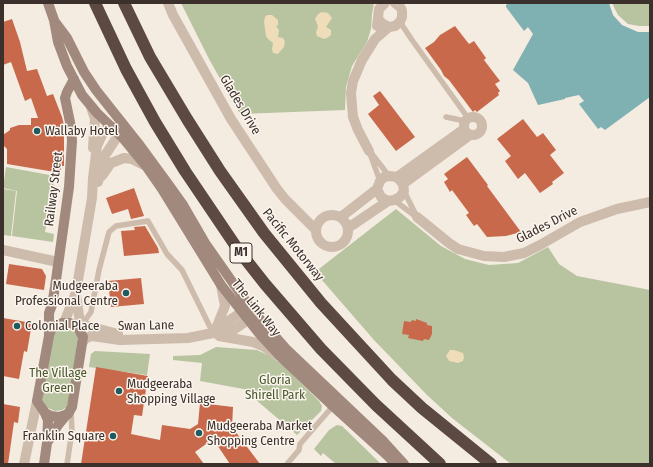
<!DOCTYPE html>
<html>
<head>
<meta charset="utf-8">
<style>
	body { margin:0 }
	#map { position:relative; width:653px; height:467px; overflow:hidden; background:#f4ebe1; font-family:"Fira Sans Condensed",sans-serif }
	canvas { display:block }
	.frame { position:absolute; inset:0; border:4px solid #3b302b; pointer-events:none }
</style>
</head>
<body>
<div id="map">
<canvas width="653" height="467"></canvas>
<div class="frame"></div>
</div>
<script>
const g = document.querySelector('canvas').getContext('2d');
g.lineJoin = 'round';
function paint(path, color) { g.fillStyle = color; g.fill(path, 'evenodd'); }
const toPath = rows => new Path2D(rows.map(r => 'M' + r).join(''));
function trace(path, color, width, dash) { g.strokeStyle = color; g.lineWidth = width; g.lineCap = dash ? 'butt' : 'round'; g.setLineDash(dash || []); g.stroke(path); }
function write(font, color, halo, rows, align = 'center') {
  g.font = font + ' "Fira Sans Condensed",sans-serif'; g.lineWidth = 3; g.setLineDash([]); g.textBaseline = 'middle'; g.strokeStyle = halo; g.fillStyle = color; for (const [text, x, y, turn = 0] of rows) {
    g.save(); g.translate(x, y); g.rotate((+turn || 0) * Math.PI / 180); g.textAlign = isNaN(turn) ? turn : align; if (halo) g.strokeText(text, 0, 0); g.fillText(text, 0, 0); g.restore();
  }
}
paint(toPath([
	[181,3,374,3,372,14,371,29,367,42,352,66,346,87,345,110,240,114,209,59],
	[612,3,650,3,650,26,639,26,628,24,618,15],
	[6,167,55,176,45,232,54,234,53,242,12,236,17,191,3,188],
	[3,189,16,191,11,236,3,235],
	[396,209,441,246,465,259,489,265,518,263,548,247,559,264,577,276,650,290,650,464,511,464,452,418,427,395,374,340,315,272],
	[63,329,73,331,78,336,69,400,67,407,62,410,55,411,46,407,42,399,51,338,57,330],
	[216,347,257,350,270,356,283,365,319,401,322,406,321,411,297,435,255,399,248,397,249,390,200,381,202,363,173,360,173,356,200,355],
	[95,351,150,354,147,375,89,367,91,354],
	[337,425,342,426,381,464,336,464,323,453,321,456,314,449,329,430]
]), '#b8c4a0');
paint(toPath([
	[322,12,328,13,332,18,326,27,331,30,331,35,327,38,324,39,317,36,316,33,318,26,315,19,318,14],
	[267,15,272,15,278,20,278,25,276,26,279,30,278,37,283,38,285,42,284,47,278,54,273,53,272,49,273,43,268,39,266,36,264,22,265,17],
	[450,350,454,350,463,353,464,357,463,361,458,363,449,361,446,356]
]), '#efdcb8');
paint(toPath([
	[509,3,609,3,613,15,622,25,638,32,650,32,650,97,605,130,601,127,598,129,579,104,584,101,579,95,565,98,565,99,538,105,528,83,513,70,533,34,528,27,524,31,506,7,506,5]
]), '#7fb0b2');
paint(toPath([
	[12,19,20,42,27,71,37,69,47,96,53,94,62,117,64,125,64,166,61,166,61,173,7,164,7,149,3,145,3,135,10,130,10,128,19,125,31,125,31,118,38,118,31,98,25,101,11,62,3,65,3,22],
	[455,26,469,44,474,41,486,58,484,60,500,81,495,84,500,91,498,93,499,95,477,112,475,110,473,112,449,80,444,76,441,70,425,48,434,42,440,35],
	[380,91,415,137,396,151,368,114,379,105,373,96],
	[523,119,537,137,543,133,556,150,550,155,564,173,552,182,553,184,540,193,525,173,518,179,505,161,511,156,497,139],
	[467,157,488,185,487,186,521,232,506,236,487,237,477,224,474,226,466,215,469,213,452,190,450,192,444,182,448,179,444,174],
	[134,188,144,216,131,219,128,209,112,214,106,198],
	[145,226,158,248,159,253,124,256,121,231,135,230,134,227],
	[9,264,42,269,46,276,44,290,6,284],
	[141,278,144,304,111,307,108,281],
	[3,318,32,323,27,352,24,351,19,379,3,376],
	[416,319,427,323,427,325,432,326,432,334,429,340,424,339,423,341,408,338,409,335,402,334,404,321,411,322,412,320,416,321],
	[96,367,148,376,142,416,134,415,131,434,160,440,162,425,190,429,198,424,200,403,233,407,232,427,260,464,230,464,213,439,195,452,204,464,81,464],
	[3,404,20,407,18,423,14,422,8,464,3,464]
]), '#c8694b');
trace(toPath([
	[400,22,412,40,468,118],
	[446,117,465,121],
	[369,151,380,181],
	[372,154,389,176],
	[404,191,417,217],
	[394,200,415,216],
	[79,323,86,319,91,312,99,270,109,232,116,226,148,221,167,254,182,270,213,333],
	[67,464,72,431,71,411],
	[287,464,299,450,300,444,333,406]
]), '#cdbbac', 5.5);
trace(toPath([
	[168,3,173,15,231,119,277,189,285,199,316,230],
	[378,19,383,24,389,27,395,26,400,22,402,17,402,11,401,8,395,3],
	[377,26,379,9,385,3],
	[91,107,95,119,93,148],
	'464 126a9 9 0 1 1 18 0a9 9 0 1 1-18 0Z',
	[369,151,358,130,353,117,351,93,353,81,362,60,375,39,389,27],
	[102,176,111,163,124,158,132,159,146,166],
	[389,176,397,177,403,184,404,191,400,197,394,200,388,201,381,197,377,189,380,181,384,177,389,176],
	[397,177,464,129],
	[98,182,104,157,119,134],
	[403,184,470,135],
	'316 231a16 16 0 1 1 32 0a16 16 0 1 1-32 0Z',
	[341,217,377,189],
	[417,217,449,243,458,249,484,256,504,257,524,253,540,245,580,222,617,209,650,202],
	[348,228,388,201],
	[3,250,58,262],
	[76,296,81,329],
	[64,323,76,292,92,198,93,178,97,146,104,131,111,126],
	[73,324,88,326,118,334],
	[215,330,242,312],
	[215,331,225,306,221,285],
	[219,336,253,342,263,346,277,355],
	[82,343,86,338,92,336,120,340,188,338,213,333,222,334,235,329,248,320],
	[24,464,37,401]
]), '#cdbbac', 10);
trace(toPath([
	[48,3,54,20,58,42,67,66,82,95,97,113,123,138,146,166,162,189,221,285,258,332,281,357,333,406,388,456,395,464],
	[55,22,67,38,84,72,96,90,138,143,168,184,183,205,205,243,252,310,287,350,384,442,404,464],
	[49,336,51,330,55,326,62,323,70,323,77,326,83,337,72,407,68,414,59,417,51,416,45,413,37,401,49,336,49,313,52,305,55,287,69,187,72,141,71,127,65,98,67,92,74,79],
	[44,411,48,420,47,443,44,464],
	[49,440,58,425,67,414]
]), '#a18a7d', 10);
trace(toPath([
	[95,3,126,69,155,122,185,171,239,251,265,284,321,349,376,405,440,464],
	[124,3,150,57,187,119,220,171,264,233,321,303,392,380,422,408,491,464]
]), '#5c4a42', 12);
for (const [x, y, r, color] of [
	[37,131,4,"#1f5a5e"],
	[126,293,4,"#1f5a5e"],
	[17,326,4,"#1f5a5e"],
	[119,391,4,"#1f5a5e"],
	[199,433,4,"#1f5a5e"],
	[113,436,4,"#1f5a5e"]
]) { const dot = new Path2D(); dot.arc(x, y, r, 0, 2 * Math.PI); g.fillStyle = color; g.fill(dot); trace(dot, '#fbf5ee', 1.5); }
for (const [x, y, w] of [
	[241,253,22]
]) { const box = new Path2D(); box.roundRect(x - w / 2, y - 10, w, 20, 3); g.fillStyle = '#fbf5ee'; g.fill(box); trace(box, '#3b302b', 1); }
write('bold 12px', '#3b302b', null, [
	["M1",241,253]
]);
write('13px', '#3b302b', '#fbf5ee', [
	["Glades Drive",240,105,59],
	["Railway Street",54,189,-83],
	["Glades Drive",547,225,-27],
	["Pacific Motorway",293,245,51],
	["The Link Way",256,308,51],
	["Swan Lane",146,326,-1]
]);
write('13px', '#3b302b', '#fbf5ee', [
	["Wallaby Hotel",45,131],
	["Mudgeeraba",118,286,"right"],
	["Professional Centre",118,301,"right"],
	["Colonial Place",25,326],
	["Mudgeeraba",127,384],
	["Shopping Village",127,399],
	["Mudgeeraba Market",207,426],
	["Shopping Centre",207,441],
	["Franklin Square",105,436,"right"]
], 'left');
write('13px', '#4a5a2e', '#fbf5ee', [
	["The Village",58,373],
	["Green",58,388],
	["Gloria",275,380],
	["Shirell Park",275,395]
]);
</script>
</body>
</html>
